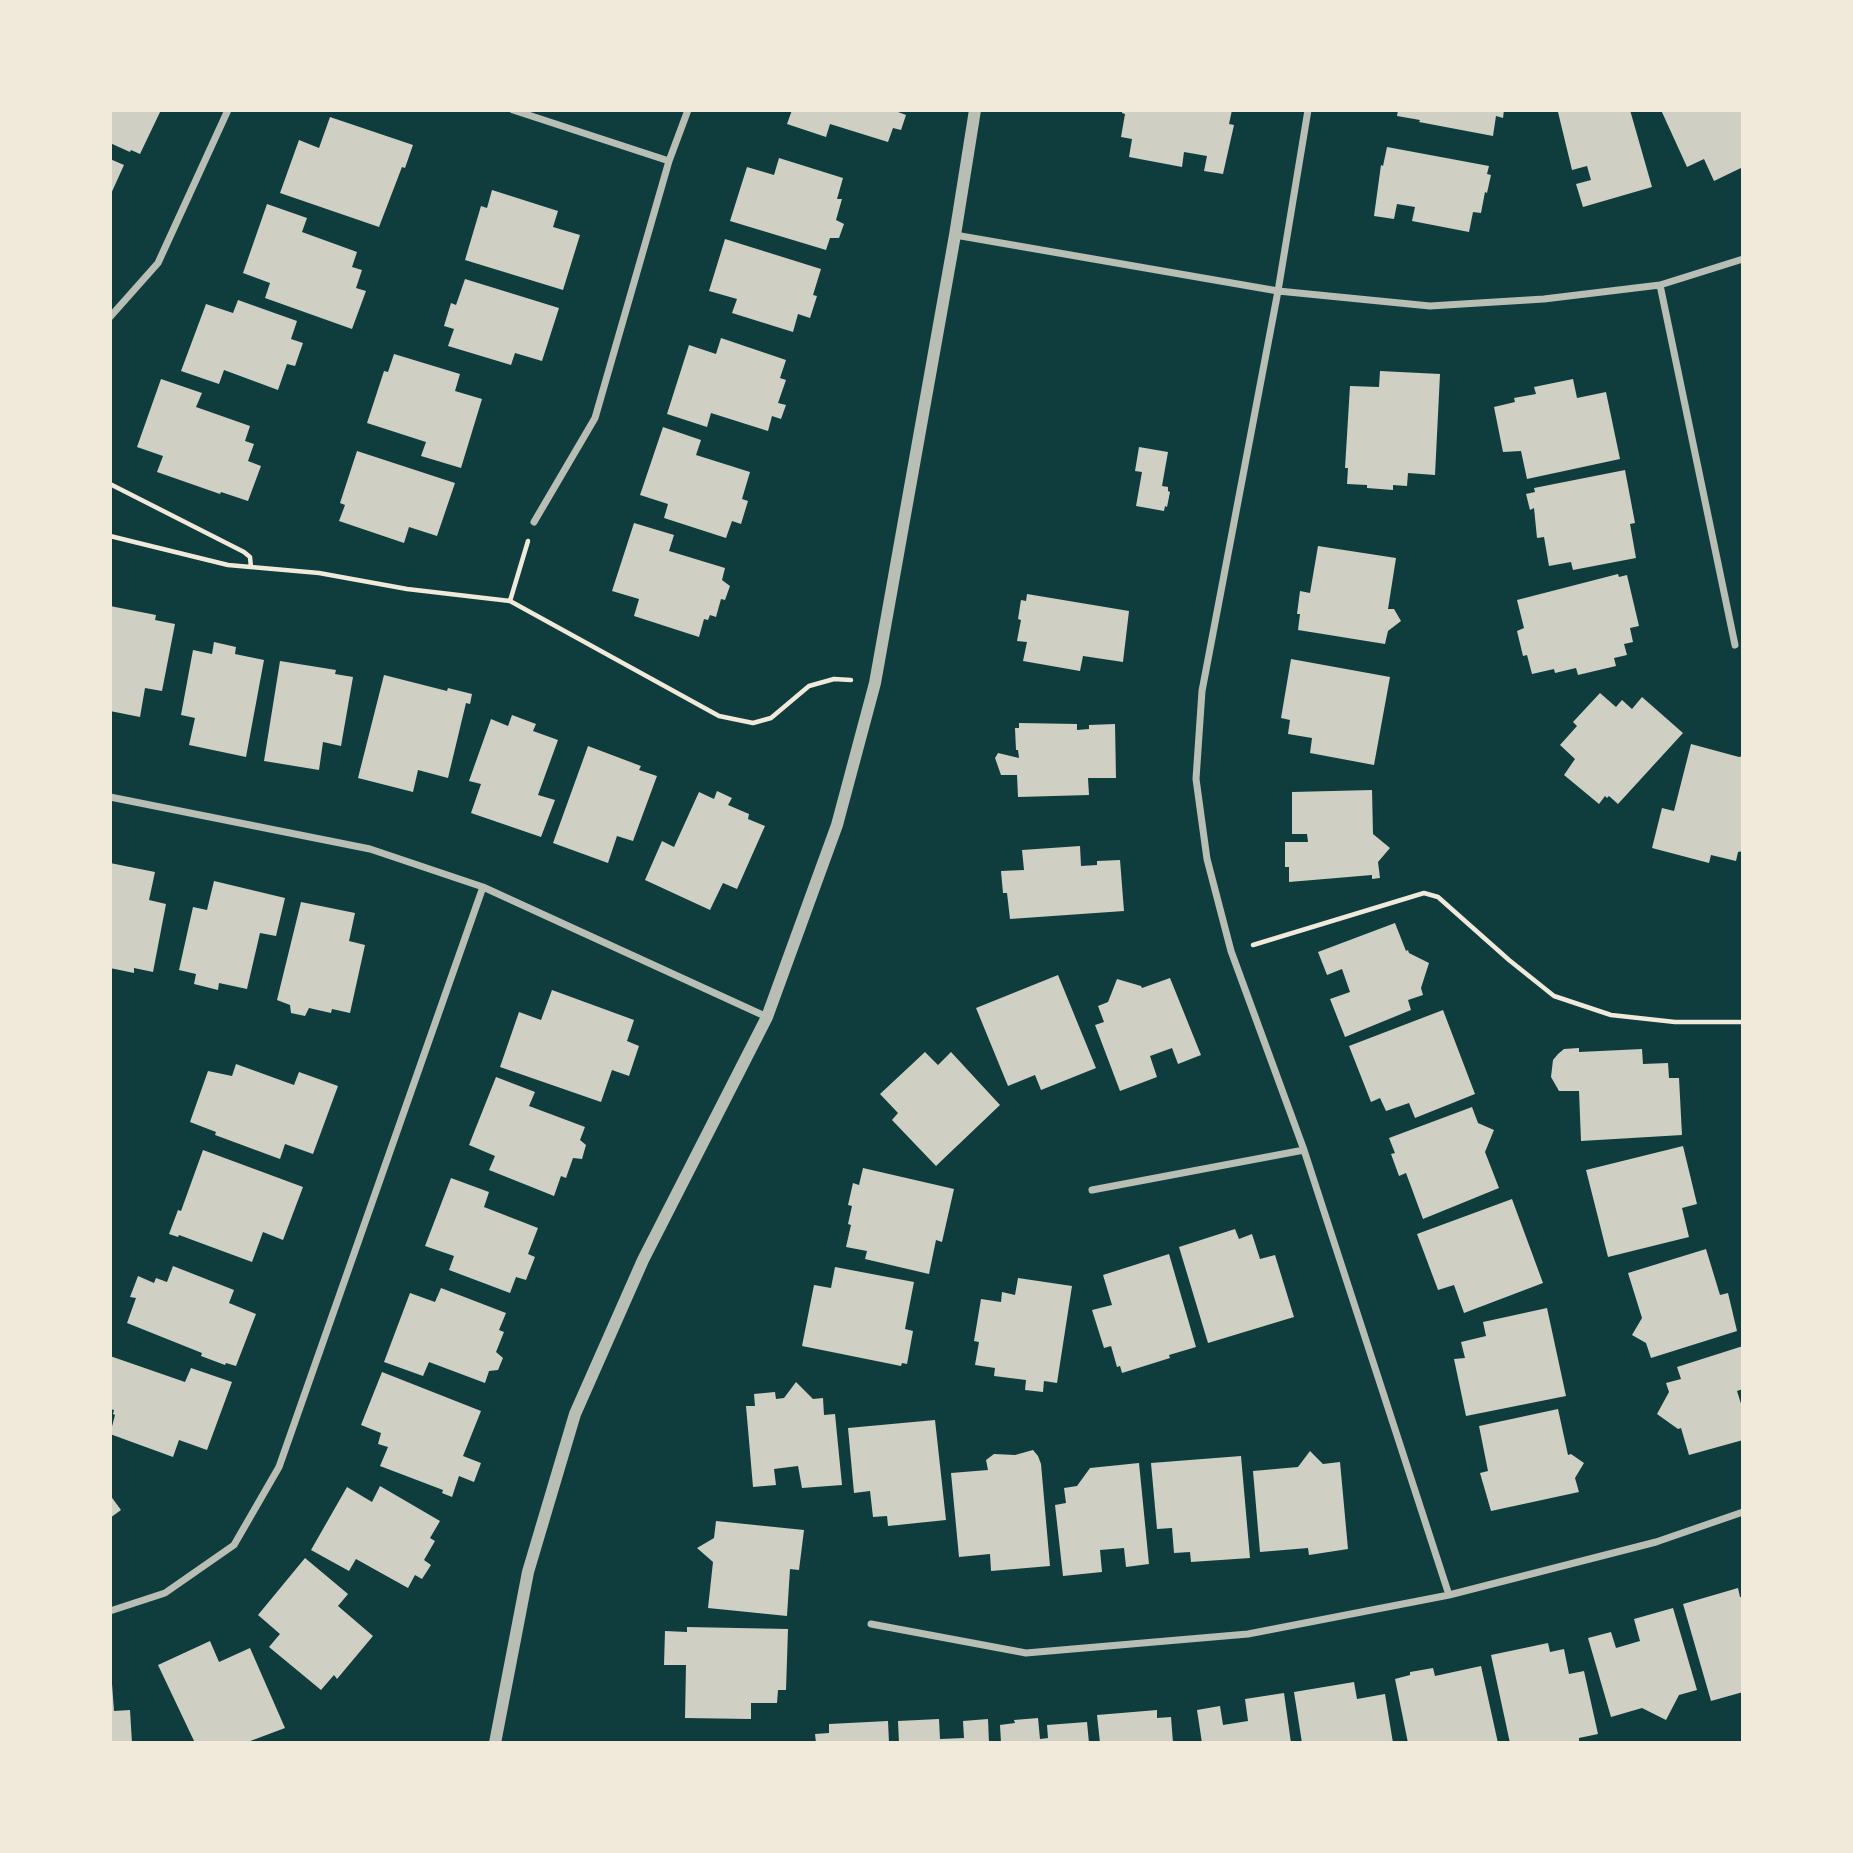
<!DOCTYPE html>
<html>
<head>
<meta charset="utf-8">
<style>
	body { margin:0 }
	#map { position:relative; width:1853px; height:1853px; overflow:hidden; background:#0f3d3e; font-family:"Sofia Sans Condensed",sans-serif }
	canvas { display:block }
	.frame { position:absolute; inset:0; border:112px solid #f1e9da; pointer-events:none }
</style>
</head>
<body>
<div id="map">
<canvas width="1853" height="1853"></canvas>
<div class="frame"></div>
</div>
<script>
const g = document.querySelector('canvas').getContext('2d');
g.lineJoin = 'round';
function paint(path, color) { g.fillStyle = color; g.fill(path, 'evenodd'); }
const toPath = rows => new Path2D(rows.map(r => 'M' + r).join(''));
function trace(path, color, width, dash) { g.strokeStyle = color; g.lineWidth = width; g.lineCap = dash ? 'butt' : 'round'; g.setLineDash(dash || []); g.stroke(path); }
paint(toPath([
	[110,110,161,110,140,154,131,150,130,152,110,143],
	[792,110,898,110,898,112,906,115,901,130,893,128,888,142,830,124,826,137,787,124],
	[1122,110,1232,110,1229,124,1234,125,1223,174,1204,171,1207,156,1184,152,1182,167,1129,157,1132,139,1121,137,1125,114,1122,113],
	[1398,110,1504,110,1503,118,1496,116,1493,136,1419,122,1420,120,1397,116],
	[1564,110,1630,110,1652,187,1583,207,1576,184,1591,180,1587,166,1572,170,1558,112],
	[1661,110,1741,110,1743,167,1714,181,1704,159,1687,167],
	[330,117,413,145,405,168,402,167,379,227,280,193,299,140,319,148],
	[1387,147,1489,166,1487,174,1491,175,1487,193,1485,192,1481,213,1473,212,1469,232,1412,221,1415,207,1397,204,1394,219,1374,216,1381,165,1383,166],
	[779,158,843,178,837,199,842,199,836,220,844,224,839,238,830,238,826,250,730,221,747,167,774,175],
	[110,159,124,165,110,196],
	[492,190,558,211,553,227,580,235,563,290,465,260,481,206,487,208],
	[267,204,307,218,302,232,357,252,352,267,362,270,356,288,366,291,352,329,265,298,270,283,243,273],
	[725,239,821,269,813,295,817,296,810,318,798,314,793,332,732,313,737,299,709,291],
	[465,279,559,308,542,361,515,353,511,365,448,346,454,329,444,326,451,303,456,305],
	[238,300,297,321,291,339,303,343,295,366,287,364,278,390,224,370,219,384,181,371,206,304,233,313],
	[721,338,786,360,780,378,786,380,778,403,786,405,781,419,772,416,768,431,711,413,707,427,667,414,689,345,716,354],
	[394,354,460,374,455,391,482,399,461,468,421,456,426,442,367,423,384,371,388,372],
	[1380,371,1440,374,1435,475,1408,473,1407,486,1393,485,1393,490,1367,488,1367,485,1347,484,1348,468,1345,468,1350,386,1379,387],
	[161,379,202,393,196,407,250,426,245,441,254,444,248,461,261,466,248,501,221,492,220,494,157,472,163,456,137,447],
	[1573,379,1577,398,1606,392,1620,459,1527,479,1521,451,1503,452,1494,407,1515,402,1514,398,1536,394,1534,387],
	[663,427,701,440,696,455,750,472,742,499,748,501,741,524,732,521,726,538,664,518,668,504,640,495],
	[1139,447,1168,452,1162,486,1168,487,1168,491,1170,492,1167,507,1165,506,1164,511,1136,506,1142,472,1135,471],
	[357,451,455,483,437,536,409,527,404,543,339,521,345,505,340,503],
	[1625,470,1635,523,1630,524,1636,558,1573,570,1571,562,1549,566,1544,537,1537,538,1534,508,1530,510,1526,494,1535,492,1534,488],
	[634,523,674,535,669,551,725,568,722,580,730,586,725,600,721,599,716,617,710,615,708,620,704,619,699,637,634,616,639,599,612,591],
	[1318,546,1396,558,1388,609,1394,609,1401,621,1388,631,1385,644,1298,630,1300,614,1297,614,1300,591,1310,593],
	[1618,574,1619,577,1627,575,1639,626,1630,628,1633,642,1624,644,1627,655,1614,658,1616,666,1578,675,1576,668,1555,673,1554,669,1532,674,1527,655,1523,656,1517,631,1524,628,1517,600],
	[1027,594,1129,611,1123,662,1083,656,1080,671,1023,661,1027,642,1017,641,1021,620,1018,619,1021,600,1026,601],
	[110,606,156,615,155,620,175,624,162,691,145,688,140,717,110,711],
	[214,642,236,647,235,654,264,660,246,757,189,745,195,718,181,715,193,650,212,654],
	[1291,659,1390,677,1374,765,1310,753,1312,738,1288,734,1290,720,1281,718],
	[280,661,336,670,335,674,353,677,341,746,323,742,319,770,264,761],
	[384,675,447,691,448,688,472,694,470,704,466,703,448,778,418,770,413,792,358,778],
	[1600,693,1616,707,1622,700,1632,709,1642,697,1683,733,1618,804,1609,796,1607,798,1605,796,1599,804,1564,775,1575,759,1560,745,1577,726,1573,722],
	[512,715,536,724,533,731,558,740,538,795,555,800,541,837,471,813,481,784,469,781,491,719,508,726],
	[1019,723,1077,724,1077,730,1089,729,1089,725,1115,724,1116,778,1088,778,1089,795,1018,797,1017,775,1001,775,995,758,998,753,1019,758,1018,750,1016,750,1015,728,1019,728],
	[1691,744,1739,757,1743,756,1743,851,1738,852,1736,861,1711,855,1709,863,1652,848,1662,808,1674,811],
	[588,746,641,766,639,770,657,776,633,841,617,836,608,863,553,843],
	[1372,790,1373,834,1390,848,1378,862,1380,878,1372,879,1372,875,1289,882,1289,867,1285,867,1285,842,1308,842,1307,834,1292,834,1292,792],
	[717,791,732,798,728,805,749,814,748,819,765,826,737,889,723,883,710,910,645,880,662,841,674,847,699,792,714,799],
	[1080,846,1081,866,1097,865,1097,861,1120,860,1124,911,1010,919,1007,893,1003,893,1001,871,1024,870,1022,850],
	[110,863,155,872,149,900,166,904,153,972,134,968,134,973,110,968],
	[214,881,285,898,276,936,260,933,247,989,219,983,218,990,194,984,196,974,179,970,193,907,207,910],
	[301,902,355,913,349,941,365,945,350,1013,332,1009,331,1013,309,1008,305,1016,291,1013,290,1005,277,1000],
	[1395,923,1406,951,1408,950,1409,953,1429,963,1421,988,1423,995,1408,1000,1411,1010,1345,1037,1330,999,1350,992,1342,969,1327,975,1318,952],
	[1058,975,1096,1068,1041,1090,1035,1075,1008,1086,976,1008],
	[1170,978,1201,1055,1178,1064,1172,1048,1150,1056,1157,1077,1120,1091,1095,1025,1104,1022,1098,1006,1108,1002,1117,979,1141,986,1142,988],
	[552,990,634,1020,627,1041,639,1046,629,1076,612,1070,601,1102,500,1067,519,1012,541,1020],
	[1443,1010,1475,1094,1415,1118,1409,1103,1386,1111,1380,1098,1371,1102,1349,1046],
	[1579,1048,1579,1052,1642,1049,1643,1064,1668,1063,1669,1078,1679,1078,1682,1135,1581,1141,1579,1091,1559,1091,1551,1077,1553,1060,1558,1054,1564,1049],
	[925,1052,938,1065,951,1052,1000,1105,936,1166,892,1120,898,1113,880,1094],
	[236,1064,294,1085,299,1072,338,1086,313,1154,285,1144,280,1159,215,1135,216,1132,190,1122,208,1071,232,1076],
	[496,1077,535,1092,529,1106,585,1127,580,1140,586,1145,582,1159,573,1158,566,1178,561,1176,554,1196,489,1170,495,1156,469,1145],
	[1472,1107,1478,1123,1494,1130,1485,1152,1499,1188,1423,1219,1406,1173,1399,1176,1391,1154,1395,1153,1389,1138],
	[1683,1146,1697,1204,1682,1208,1689,1237,1608,1257,1586,1170],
	[203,1150,303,1187,283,1240,263,1232,252,1262,179,1235,178,1237,169,1234,178,1210,181,1211],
	[863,1168,954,1189,942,1242,936,1240,929,1274,865,1259,867,1251,846,1247,851,1225,848,1224,852,1206,848,1205,853,1183,859,1185],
	[451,1178,489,1192,484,1207,538,1228,528,1254,535,1257,526,1280,516,1277,510,1293,449,1270,454,1256,425,1246],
	[1512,1199,1543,1283,1464,1313,1454,1285,1438,1290,1417,1234],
	[1235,1229,1239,1239,1252,1234,1260,1259,1275,1255,1294,1317,1208,1343,1179,1247],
	[1706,1249,1720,1295,1728,1293,1737,1331,1651,1358,1646,1343,1632,1335,1642,1318,1628,1273],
	[1169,1254,1196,1347,1169,1355,1170,1358,1122,1373,1120,1366,1117,1367,1111,1346,1104,1348,1092,1310,1112,1305,1103,1275],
	[173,1266,234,1290,229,1303,256,1314,236,1366,226,1363,225,1365,201,1356,202,1353,127,1323,136,1298,130,1297,138,1276,154,1283,156,1278,167,1282],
	[835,1267,914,1282,905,1329,913,1331,907,1364,902,1363,901,1366,802,1346,814,1285,831,1288],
	[1018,1278,1072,1286,1057,1383,1044,1381,1043,1392,1025,1390,1026,1380,994,1376,995,1368,975,1365,979,1342,974,1341,981,1299,1001,1302,1002,1292,1015,1295],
	[441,1288,506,1313,499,1330,504,1332,496,1352,503,1358,498,1370,489,1371,485,1383,429,1362,423,1376,384,1362,410,1293,435,1302],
	[1547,1308,1566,1396,1466,1416,1454,1359,1465,1358,1461,1342,1486,1336,1483,1322],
	[1743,1346,1743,1389,1737,1391,1743,1410,1743,1440,1689,1455,1681,1428,1678,1429,1657,1414,1669,1392,1666,1383,1681,1379,1677,1367],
	[110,1356,185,1382,191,1368,232,1382,207,1450,179,1440,173,1457,110,1434,115,1415,113,1414,114,1410,110,1409],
	[382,1372,481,1411,463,1456,481,1463,474,1482,459,1476,452,1497,442,1493,443,1490,380,1466,388,1447,378,1444,381,1433,361,1425],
	[796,1382,813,1399,823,1398,824,1415,835,1414,842,1485,802,1488,798,1466,774,1469,776,1485,753,1487,746,1406,755,1406,754,1394,775,1392,776,1399,784,1398],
	[1558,1409,1568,1455,1571,1454,1584,1463,1575,1478,1579,1492,1491,1511,1480,1473,1488,1471,1479,1426],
	[935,1420,946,1520,888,1526,887,1516,873,1517,870,1491,854,1493,848,1428],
	[1033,1450,1038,1456,1041,1464,1050,1566,991,1571,990,1554,959,1557,951,1473,988,1470,986,1460,994,1454,1015,1455],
	[1310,1451,1323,1464,1340,1462,1348,1549,1309,1555,1308,1548,1260,1552,1253,1471,1298,1467],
	[1241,1456,1250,1558,1191,1562,1190,1552,1174,1553,1172,1528,1157,1529,1151,1463],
	[1139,1463,1149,1564,1126,1567,1124,1548,1100,1550,1102,1572,1063,1576,1055,1505,1066,1503,1064,1488,1077,1486,1090,1468],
	[380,1486,440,1521,430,1538,435,1541,424,1560,431,1565,422,1579,415,1575,408,1588,356,1559,349,1571,311,1550,347,1487,372,1502],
	[110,1495,121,1510,110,1518],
	[716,1521,804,1530,799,1570,790,1569,787,1616,708,1608,713,1562,697,1548,714,1538],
	[305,1558,348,1594,338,1606,373,1636,337,1679,334,1675,321,1690,269,1647,280,1634,258,1615],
	[1738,1588,1740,1597,1743,1597,1743,1692,1711,1701,1683,1604],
	[1673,1608,1697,1690,1679,1695,1666,1720,1642,1708,1611,1717,1588,1638,1611,1632,1616,1648,1640,1641,1634,1619],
	[687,1627,788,1629,786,1690,778,1690,777,1703,751,1703,751,1719,685,1718,686,1665,664,1665,665,1631,687,1632],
	[210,1641,219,1662,250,1648,285,1728,245,1743,195,1743,158,1665],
	[1548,1643,1550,1652,1564,1649,1569,1674,1584,1671,1598,1734,1579,1738,1579,1743,1510,1743,1491,1655],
	[1481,1666,1498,1743,1408,1743,1395,1679,1410,1675,1410,1672,1433,1668,1435,1676],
	[1354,1682,1357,1699,1385,1694,1393,1743,1302,1743,1294,1692],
	[110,1684,112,1684,114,1711,130,1710,132,1743,110,1743],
	[1284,1693,1291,1743,1202,1743,1197,1710,1220,1706,1223,1725,1248,1721,1245,1699],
	[1157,1710,1157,1718,1171,1717,1173,1743,1100,1743,1097,1715],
	[1038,1718,1040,1739,1048,1738,1047,1725,1087,1722,1089,1743,1001,1743,1000,1725,1015,1723,1014,1720],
	[939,1719,940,1739,964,1738,963,1721,988,1719,989,1743,899,1743,898,1721],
	[888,1721,889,1743,816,1743,815,1734,829,1733,829,1724]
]), '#cfcfc3');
trace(toPath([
	[110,484,244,552,250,557,251,567],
	[110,536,228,565,319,573,407,589,510,601,719,716,753,723,771,718,809,686,834,679,851,680],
	[510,601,528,541],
	[1253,945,1424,893,1438,897,1509,960,1554,996,1611,1015,1675,1022,1743,1022]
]), '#f1e9da', 4.5);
trace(toPath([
	[513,110,669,161],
	[1308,110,1278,291,1202,691,1196,779,1207,859,1231,951,1304,1150,1449,1595],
	[955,235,1278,291,1430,306,1544,299,1660,285,1743,259],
	[1660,285,1735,645],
	[110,317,158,263,228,110],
	[534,522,595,418,669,161,688,110],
	[110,797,370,849,483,887,767,1017],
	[1092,1190,1304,1150],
	[110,1611,165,1593,234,1545,279,1467,483,887],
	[871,1624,1026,1653,1248,1634,1449,1595,1656,1542,1743,1512]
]), '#b8beb3', 7);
trace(toPath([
	[495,1743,528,1572,575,1414,643,1260,767,1017,837,825,875,683,955,235,975,110]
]), '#b8beb3', 12);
</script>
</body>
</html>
